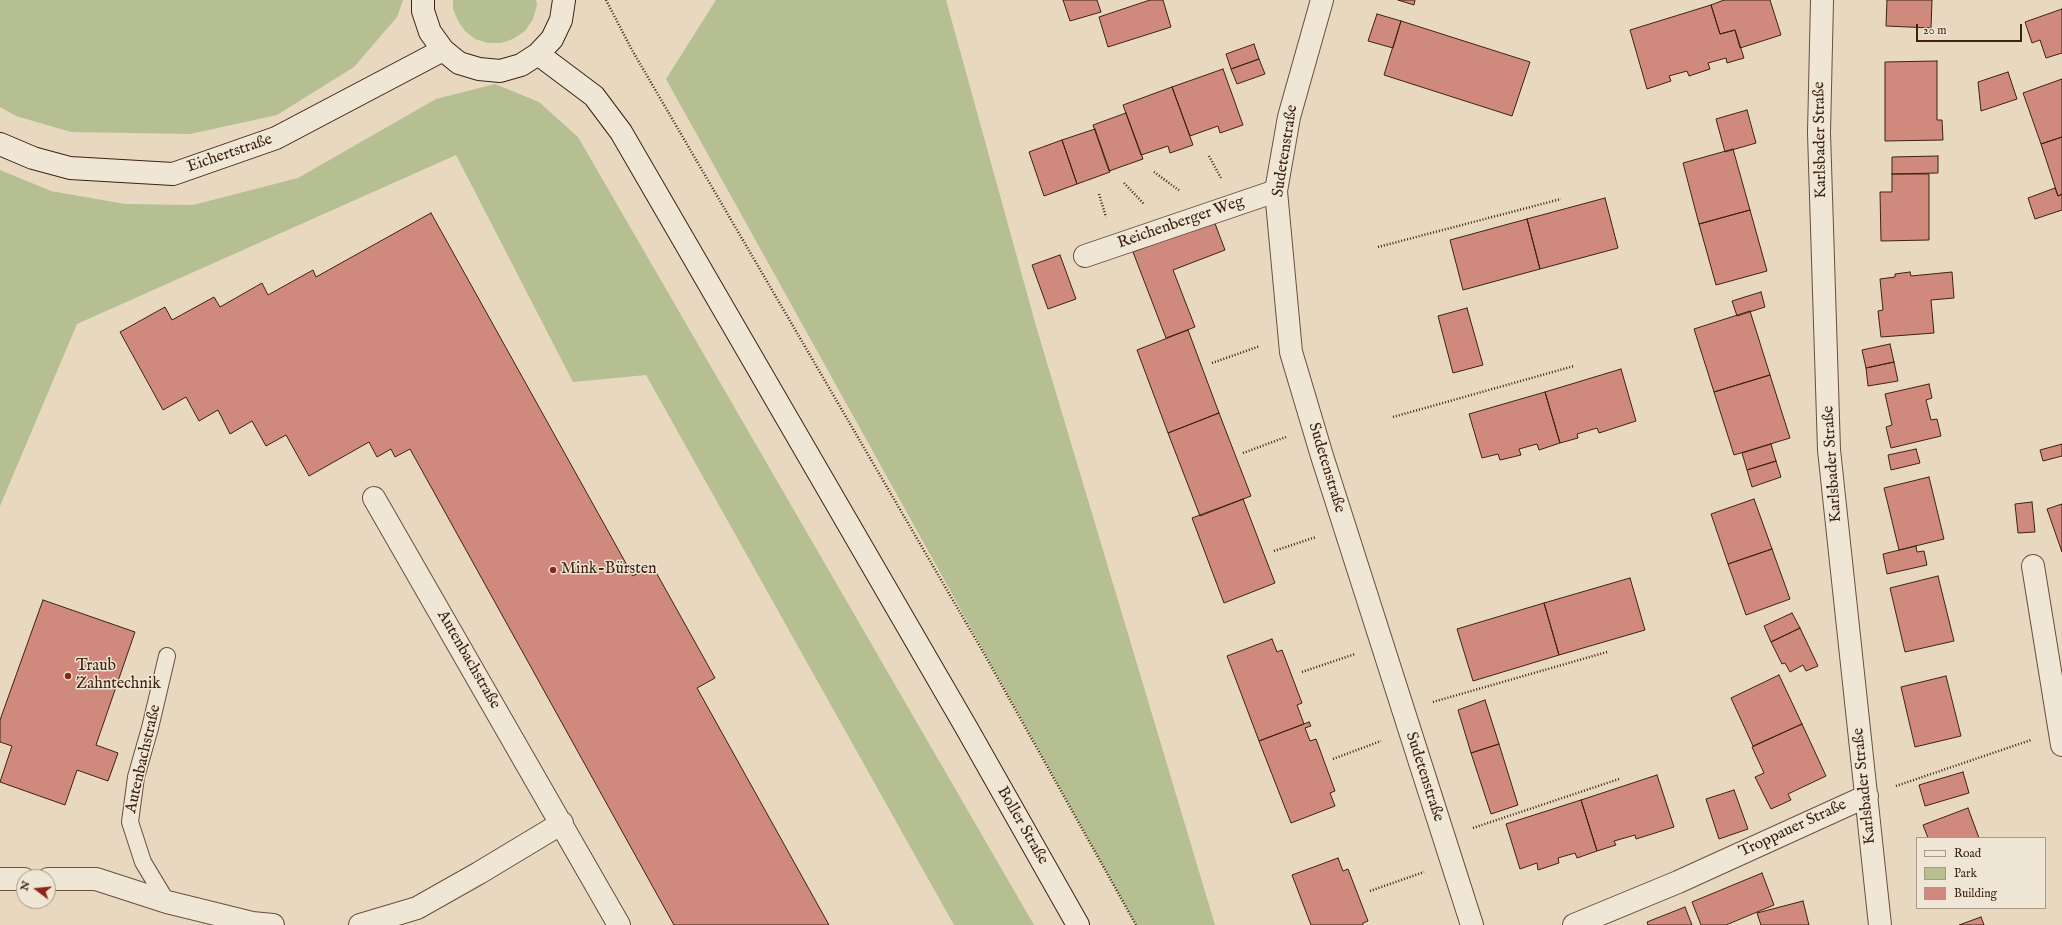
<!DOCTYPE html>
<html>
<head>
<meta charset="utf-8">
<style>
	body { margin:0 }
	#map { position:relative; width:2062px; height:925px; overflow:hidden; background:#e7d8bf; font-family:"IM FELL English",serif }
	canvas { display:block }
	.legend { position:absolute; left:1916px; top:837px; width:130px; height:72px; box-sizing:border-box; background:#efe6d5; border:1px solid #a89886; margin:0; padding:5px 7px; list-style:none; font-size:12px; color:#3e2310 }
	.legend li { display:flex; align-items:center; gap:8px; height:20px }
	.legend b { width:20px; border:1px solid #a89886 }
	.north { position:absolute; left:16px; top:869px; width:40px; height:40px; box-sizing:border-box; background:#efe6d5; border:1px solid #a89886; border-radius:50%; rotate:286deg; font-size:11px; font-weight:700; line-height:16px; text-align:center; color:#3e2310 }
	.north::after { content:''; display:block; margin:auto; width:14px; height:18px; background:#8f2418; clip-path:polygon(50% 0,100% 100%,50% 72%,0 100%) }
	.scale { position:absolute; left:1916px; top:24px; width:106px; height:18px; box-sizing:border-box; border:2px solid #3e2310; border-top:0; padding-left:5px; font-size:12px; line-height:14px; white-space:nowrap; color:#3e2310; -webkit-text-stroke:3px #efe6d5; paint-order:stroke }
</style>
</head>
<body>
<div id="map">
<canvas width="2062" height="925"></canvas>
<ul class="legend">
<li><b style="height:5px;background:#efe6d5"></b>Road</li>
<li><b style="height:11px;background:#b5bf92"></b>Park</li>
<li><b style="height:11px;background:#d0897d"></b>Building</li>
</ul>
<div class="north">N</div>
<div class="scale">20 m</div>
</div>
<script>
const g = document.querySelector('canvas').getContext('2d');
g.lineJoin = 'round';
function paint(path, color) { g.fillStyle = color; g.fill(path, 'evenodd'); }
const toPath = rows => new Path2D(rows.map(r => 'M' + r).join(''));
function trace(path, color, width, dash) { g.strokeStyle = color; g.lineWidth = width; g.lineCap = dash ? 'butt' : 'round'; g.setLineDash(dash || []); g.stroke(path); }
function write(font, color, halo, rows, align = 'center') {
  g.font = font + ' "IM FELL English",serif'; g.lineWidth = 3; g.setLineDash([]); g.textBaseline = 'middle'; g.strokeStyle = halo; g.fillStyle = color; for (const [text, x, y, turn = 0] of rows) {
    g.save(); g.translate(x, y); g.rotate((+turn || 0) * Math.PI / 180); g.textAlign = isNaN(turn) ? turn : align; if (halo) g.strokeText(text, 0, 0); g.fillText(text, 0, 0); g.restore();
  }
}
paint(toPath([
	[0,0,403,0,397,17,354,67,277,115,190,134,71,132,16,116,0,107],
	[453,0,536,0,537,5,533,19,525,31,513,39,501,43,488,43,475,39,465,31,458,21,453,9],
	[716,0,946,0,1036,326,1215,925,1136,925,666,79],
	[495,84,539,102,578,137,1034,925,954,925,646,375,573,382,456,155,77,324,0,506,0,170,51,191,125,204,193,205,298,178,436,99]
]), '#b5bf92');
const building = toPath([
	[1063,0,1097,0,1101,12,1070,21,1063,0],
	[1150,0,1163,0,1171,27,1108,47,1099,17,1150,0],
	[1398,0,1415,0,1414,5,1398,0],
	[1724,0,1770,0,1781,35,1740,48,1735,30,1720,34,1711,5,1724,0],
	[1887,0,1932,0,1931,28,1886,26,1887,0],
	[1711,5,1720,34,1735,30,1744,58,1727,63,1726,58,1708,63,1710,69,1689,76,1687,71,1669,76,1671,81,1647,89,1630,30,1711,5],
	[2062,9,2062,53,2046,58,2040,40,2032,43,2025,22,2062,9],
	[1377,14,1401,21,1393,48,1368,41,1377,14],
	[1401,21,1530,62,1512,116,1384,75,1401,21],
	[1254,44,1259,59,1231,69,1226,54,1254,44],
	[1259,59,1265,74,1237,84,1231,69,1259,59],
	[1937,61,1937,120,1942,120,1943,140,1885,141,1885,62,1937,61],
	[1223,69,1243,125,1220,133,1218,126,1190,136,1172,87,1223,69],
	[2008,72,2017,99,1981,111,1978,82,2008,72],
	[2062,79,2062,137,2041,144,2023,93,2062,79],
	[1172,87,1193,145,1170,153,1168,146,1141,155,1123,105,1172,87],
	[1747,110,1756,143,1725,152,1716,119,1747,110],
	[1126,113,1143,159,1109,171,1093,125,1126,113],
	[1095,129,1110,172,1077,184,1062,140,1095,129],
	[2062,137,2062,194,2058,196,2041,144,2062,137],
	[1062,140,1077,184,1044,196,1029,152,1062,140],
	[1733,149,1750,210,1699,224,1683,163,1733,149],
	[1938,156,1938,173,1892,174,1892,157,1938,156],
	[1892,174,1929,174,1929,240,1881,241,1880,192,1892,192,1892,174],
	[2055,188,2058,196,2062,194,2062,210,2035,219,2028,198,2055,188],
	[1605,198,1618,248,1540,269,1527,219,1605,198],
	[1750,210,1767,271,1716,285,1699,224,1750,210],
	[431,213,633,576,652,565,715,678,697,688,829,925,674,925,410,449,395,457,391,449,377,457,369,442,309,476,286,435,266,446,252,421,230,434,218,410,199,421,186,397,163,410,120,332,165,307,172,320,214,297,220,307,262,283,268,295,313,270,316,277,431,213],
	[1527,219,1540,269,1463,290,1450,240,1527,219],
	[1214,221,1225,250,1173,270,1195,327,1166,338,1133,252,1214,221],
	[1060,255,1076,299,1048,309,1032,265,1060,255],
	[1910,272,1911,276,1952,272,1954,298,1931,300,1934,333,1881,337,1878,311,1883,310,1880,279,1895,277,1895,274,1910,272],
	[1761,292,1765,307,1737,316,1732,301,1761,292],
	[1467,308,1483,365,1453,373,1438,316,1467,308],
	[1750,311,1770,375,1714,392,1694,329,1750,311],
	[1188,330,1219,413,1168,433,1137,350,1188,330],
	[1890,344,1894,362,1866,368,1862,350,1890,344],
	[1894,362,1898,381,1868,386,1866,368,1894,362],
	[1621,369,1636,421,1599,433,1597,428,1577,434,1578,438,1560,443,1545,392,1621,369],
	[1770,375,1790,438,1734,455,1714,392,1770,375],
	[1929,384,1932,398,1926,400,1931,420,1937,419,1941,436,1891,448,1886,427,1892,425,1885,394,1929,384],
	[1545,392,1560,443,1539,450,1537,444,1519,449,1521,455,1500,460,1498,454,1482,458,1469,414,1545,392],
	[1219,413,1251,496,1200,516,1168,433,1219,413],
	[1771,444,1776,461,1747,470,1742,453,1771,444],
	[2062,444,2062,456,2043,461,2040,450,2062,444],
	[1916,449,1920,463,1891,470,1888,455,1916,449],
	[1776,461,1781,477,1752,487,1747,470,1776,461],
	[1929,477,1944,539,1899,550,1884,488,1929,477],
	[1243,499,1275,583,1224,603,1192,518,1243,499],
	[1754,499,1772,549,1728,564,1711,514,1754,499],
	[2032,502,2035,532,2018,533,2015,504,2032,502],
	[2062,504,2062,552,2047,509,2062,504],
	[1916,546,1917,552,1924,551,1927,565,1887,574,1883,554,1916,546],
	[1772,549,1790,599,1746,615,1728,564,1772,549],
	[1938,576,1954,641,1905,652,1890,588,1938,576],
	[1630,578,1645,630,1559,655,1544,603,1630,578],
	[43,600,135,632,96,745,118,753,108,781,77,770,65,805,0,782,12,746,0,742,0,720,43,600],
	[1544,603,1559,655,1473,681,1457,629,1544,603],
	[1792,613,1800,628,1771,642,1764,626,1792,613],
	[1800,628,1818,666,1806,671,1803,665,1790,672,1785,663,1782,664,1771,642,1800,628],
	[1272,639,1277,652,1282,650,1302,703,1297,705,1304,724,1259,741,1227,656,1272,639],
	[1779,675,1802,724,1753,746,1731,698,1779,675],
	[1946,676,1961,736,1915,747,1901,687,1946,676],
	[1485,700,1499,744,1471,753,1458,710,1485,700],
	[1309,722,1311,726,1305,728,1310,741,1316,739,1335,791,1330,793,1335,806,1291,823,1259,741,1309,722],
	[1802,724,1826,776,1788,794,1791,800,1771,809,1755,777,1764,773,1752,747,1802,724],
	[1499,744,1518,805,1491,814,1471,753,1499,744],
	[1963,772,1969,793,1925,806,1919,785,1963,772],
	[1657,775,1674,827,1636,839,1635,835,1614,841,1616,845,1597,851,1581,800,1657,775],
	[1734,790,1748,829,1719,839,1706,799,1734,790],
	[1581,800,1597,851,1577,858,1575,853,1558,858,1559,863,1538,870,1537,863,1520,869,1506,824,1581,800],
	[1968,808,1979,838,1928,838,1923,825,1968,808],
	[1338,858,1343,871,1348,869,1368,921,1363,923,1363,925,1311,925,1292,875,1338,858],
	[1762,873,1774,905,1726,925,1701,925,1692,902,1762,873],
	[1803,901,1809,925,1761,925,1757,913,1803,901],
	[1685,907,1692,925,1648,925,1647,922,1685,907],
	[1981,917,1984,925,1959,925,1981,917]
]);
paint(building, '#d0897d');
trace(building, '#3e2310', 1);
const lane = toPath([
	[167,656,150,728,136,777,130,822,143,862,167,902]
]);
const street = toPath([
	[1322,0,1289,117,1276,191,1291,352,1322,456,1472,925],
	[1822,0,1819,133,1829,450,1880,925],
	[1085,256,1276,191],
	[374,498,619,925],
	[2033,566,2062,745],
	[0,879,24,879],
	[48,879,96,879,167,902,252,923,273,925],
	[360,925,417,908,479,873,562,823],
	[1574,925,1678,882,1867,796]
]);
const secondary = toPath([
	[423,0,423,11,430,32,443,50,459,63,479,69,500,71,521,65,538,54,552,39,561,20,564,0],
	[538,54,594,96,621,132,966,727,1078,925],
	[0,144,33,158,70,168,173,174,276,138,443,50]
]);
trace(lane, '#68503c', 18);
trace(street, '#68503c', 24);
trace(secondary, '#3e2310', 24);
trace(toPath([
	[606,0,632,50,982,650,1136,925],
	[1209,156,1221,178],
	[1154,172,1180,191],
	[1124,183,1144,204],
	[1099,194,1106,217],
	[1378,247,1561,199],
	[1212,363,1260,346],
	[1393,417,1574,366],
	[1243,453,1286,437],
	[1274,551,1316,537],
	[1302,672,1355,654],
	[1433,702,1607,652],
	[1333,759,1381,741],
	[1896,786,2031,740],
	[1473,828,1619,779],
	[1370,891,1424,872]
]), '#3e2310', 2.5, [1, 2]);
trace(lane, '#efe6d5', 16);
trace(street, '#efe6d5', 22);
trace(secondary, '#efe6d5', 22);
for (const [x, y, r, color] of [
	[553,570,4,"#8f2418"],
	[68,676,4,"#8f2418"]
]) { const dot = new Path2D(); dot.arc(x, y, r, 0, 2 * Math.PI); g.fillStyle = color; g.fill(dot); trace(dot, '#efe6d5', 1.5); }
write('16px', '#3e2310', '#efe6d5', [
	["Karlsbader Straße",1821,140,-91],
	["Sudetenstraße",1286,151,-81],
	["Eichertstraße",230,154,-19],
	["Reichenberger Weg",1181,223,-19],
	["Karlsbader Straße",1833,464,-94],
	["Sudetenstraße",1326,468,73],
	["Autenbachstraße",468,660,60],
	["Autenbachstraße",144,759,-77],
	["Sudetenstraße",1424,777,72],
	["Karlsbader Straße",1865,786,-96],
	["Boller Straße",1022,826,60],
	["Troppauer Straße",1793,829,-25]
]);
write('16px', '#3e2310', '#efe6d5', [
	["Mink-Bürsten",561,570],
	["Traub",76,667],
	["Zahntechnik",76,685]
], 'left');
</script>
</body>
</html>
